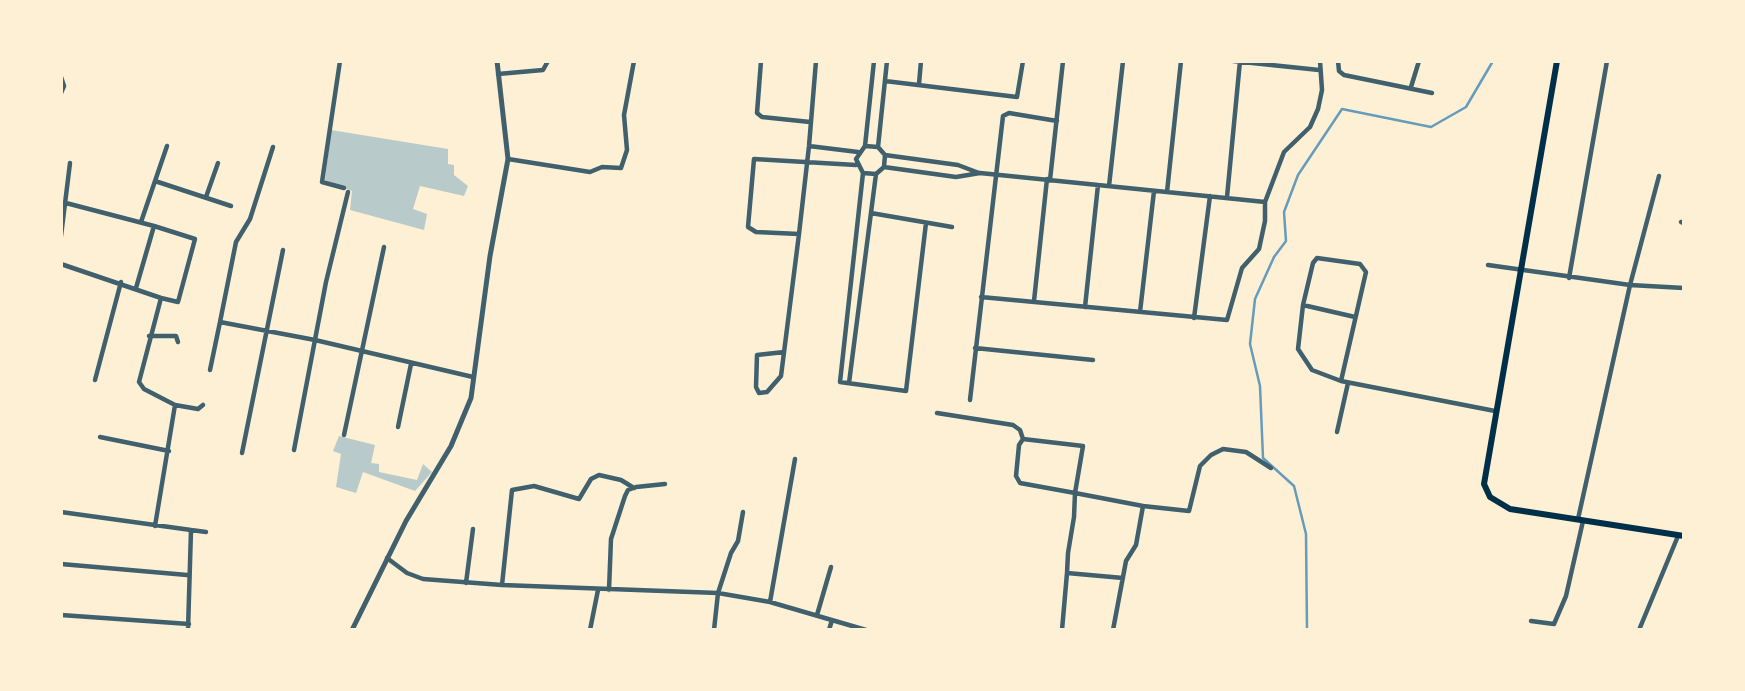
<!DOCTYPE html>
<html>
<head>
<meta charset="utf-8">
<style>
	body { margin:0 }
	#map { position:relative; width:1745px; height:691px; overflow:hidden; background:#fdf0d5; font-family:"Playfair Display",serif }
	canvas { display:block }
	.frame { position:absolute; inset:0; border:63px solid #fdf0d5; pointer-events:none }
</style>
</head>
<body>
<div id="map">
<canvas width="1745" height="691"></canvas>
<div class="frame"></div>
</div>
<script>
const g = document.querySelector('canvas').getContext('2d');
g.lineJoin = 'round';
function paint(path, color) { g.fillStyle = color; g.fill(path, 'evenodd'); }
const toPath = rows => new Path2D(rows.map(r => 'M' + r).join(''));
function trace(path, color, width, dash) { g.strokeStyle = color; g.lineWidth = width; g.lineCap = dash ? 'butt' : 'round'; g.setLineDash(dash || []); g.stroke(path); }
paint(toPath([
	[331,130,448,149,448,164,454,165,454,175,468,186,464,196,420,186,413,209,427,214,424,230,350,210,352,191,325,180],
	[339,436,375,445,371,463,379,464,379,472,417,480,423,464,432,472,415,491,363,472,356,493,336,487,341,454,333,451]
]), '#b9caca');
trace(toPath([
	[1307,630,1306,534,1294,486,1263,458,1260,386,1250,344,1255,299,1274,257,1286,241,1284,212,1298,175,1342,109,1431,127,1466,107,1493,61]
]), '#669bbc', 2.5);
trace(toPath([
	[340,61,322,182,344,188],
	[761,61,757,113,762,117,810,122],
	[1233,61,1319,70],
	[1338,61,1339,71,1344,75,1432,93],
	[498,74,543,70,548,61],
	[61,77,64,86,61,93],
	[885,81,1017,97,1023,61],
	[919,84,921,61],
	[1411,87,1419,61],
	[809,146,858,152],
	[865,146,874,61],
	[273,147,250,219,236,242,220,322,315,340,473,377],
	[878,147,887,61],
	[885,155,958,165,979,173],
	[508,159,590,172,602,167,621,168,627,150,624,115,634,61],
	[884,167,956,177,980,173,1265,202,1284,152,1310,127,1318,109,1322,90,1320,61],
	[863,173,876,174,884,167,885,155,878,147,865,146,856,159,863,173,840,382,906,391,926,223],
	[1050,180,1063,61],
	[155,181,231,206],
	[1109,186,1123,61],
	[1167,192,1181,61],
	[206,197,218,163],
	[1227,197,1240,61],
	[66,203,154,226,136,288],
	[871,213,952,227],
	[141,222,167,146],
	[1681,222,1684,223],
	[154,226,195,239,178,302,161,298],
	[799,234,756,232,748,227,754,159,856,165],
	[61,236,70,163],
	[61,264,161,298,139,382,144,389,175,405,198,409,203,405],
	[1488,265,1630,285,1684,288],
	[1569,278,1607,61],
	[981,297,1227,320,1242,268,1259,249,1265,221,1265,202],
	[1034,301,1047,179],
	[1303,305,1355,317],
	[1085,307,1098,185],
	[1140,312,1154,191],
	[1194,318,1210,196],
	[149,336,176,336,178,342],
	[975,348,1093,360],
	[784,352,757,355,756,387,759,393,767,392,781,376,799,234,809,146,816,61],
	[210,370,220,322],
	[95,380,121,282],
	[1341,381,1312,370,1298,349,1303,305,1313,263,1317,258,1360,264,1366,272,1341,381,1495,411],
	[849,383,876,174],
	[970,400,1003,116,1009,113,1057,121],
	[937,413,1013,425,1020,430,1023,439],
	[398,427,411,364],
	[1337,432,1348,383],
	[344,435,384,247],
	[100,437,169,451],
	[294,450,326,282,348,192],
	[242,453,283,250],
	[1143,506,1189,511,1200,466,1211,455,1223,449,1246,452,1271,468],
	[61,512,191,530,188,630],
	[1578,519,1630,285,1659,176],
	[155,526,175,405],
	[191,530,206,532],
	[387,558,407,573,423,579,502,585,718,593,770,602,866,630],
	[61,564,187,575],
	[466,583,473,529],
	[502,585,512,490,534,486,579,499,591,479,599,475,621,480,634,488],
	[609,590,611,539,625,496,628,490,636,487,665,484],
	[770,602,795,459],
	[61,615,189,624],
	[817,615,831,567],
	[1531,621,1554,624,1566,596,1583,521],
	[590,630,598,590],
	[714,630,718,593,731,553,738,541,743,512],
	[829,630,832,620],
	[1062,630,1067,573],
	[1113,630,1126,561,1136,545,1143,506,1075,493,1020,483,1016,476,1019,445,1023,439,1083,446,1075,493,1074,517,1068,553,1067,573,1123,578],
	[1639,630,1678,536]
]), '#3f606c', 4.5);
trace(toPath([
	[352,630,406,521,451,446,471,398,490,256,508,159,497,61]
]), '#3f606c', 5);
trace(toPath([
	[1557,61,1484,484,1490,497,1510,509,1684,536]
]), '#003049', 6);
</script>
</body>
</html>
